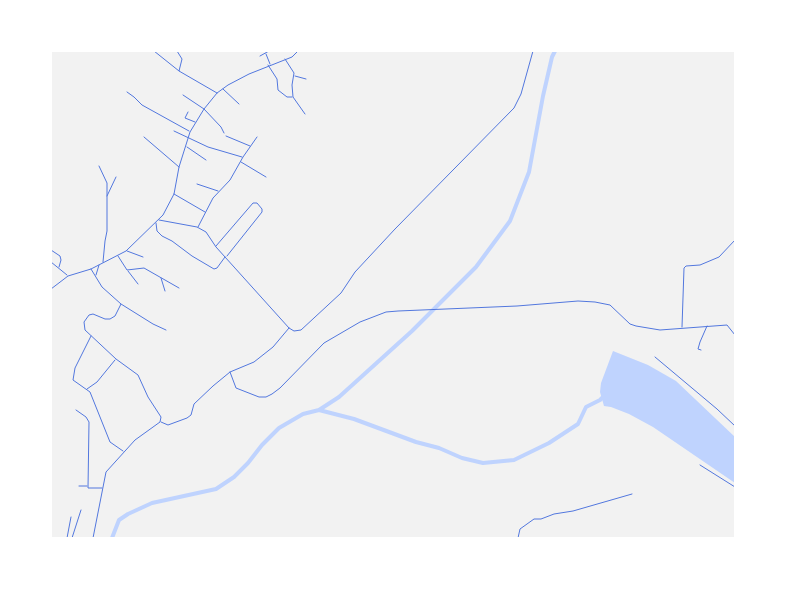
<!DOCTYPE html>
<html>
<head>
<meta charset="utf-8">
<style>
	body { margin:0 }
	#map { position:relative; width:786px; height:589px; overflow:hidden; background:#f2f2f2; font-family:"Roboto Serif",serif }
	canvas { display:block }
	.frame { position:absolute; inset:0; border:52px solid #fff; pointer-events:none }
</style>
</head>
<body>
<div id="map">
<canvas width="786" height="589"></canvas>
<div class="frame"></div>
</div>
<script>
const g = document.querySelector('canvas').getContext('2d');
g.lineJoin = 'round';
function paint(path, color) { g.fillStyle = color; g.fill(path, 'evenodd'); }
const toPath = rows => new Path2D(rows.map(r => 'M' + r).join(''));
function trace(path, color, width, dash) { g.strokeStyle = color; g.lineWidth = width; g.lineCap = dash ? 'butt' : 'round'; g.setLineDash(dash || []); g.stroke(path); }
paint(toPath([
	[613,351,648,365,676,381,735,437,735,483,653,427,629,414,611,407,604,406,600,392,601,383]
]), '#bfd3fe');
trace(toPath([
	[319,410,354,419,416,442,439,448,462,458,483,463,514,460,549,443,578,424,586,407,600,400,604,396],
	[112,538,119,520,128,514,152,503,216,489,234,477,248,463,262,445,279,428,303,414,319,410,339,397,412,331,476,267,510,221,529,172,543,96,552,57,555,51]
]), '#bfd3fe', 4);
trace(toPath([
	[154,51,179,71],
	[177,51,182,59,179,71,217,93],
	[266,54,270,64],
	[260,56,269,51],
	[285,59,294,73,292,85,293,97,305,114],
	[268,65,277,79,278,90,287,97,292,97],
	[295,76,306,79],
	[223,89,239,104],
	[127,92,134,97,142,105,189,131],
	[183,95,204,109,221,127,224,133],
	[188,112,185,118,195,122],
	[174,131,208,147,242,157],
	[226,136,250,146],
	[144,137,179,167],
	[187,147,206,160],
	[241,162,266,177],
	[99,166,107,183,107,231,105,241,103,262],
	[197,184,218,191],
	[174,194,205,212],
	[107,196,116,177],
	[159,220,197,227,206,232,216,247,289,328,294,331,301,330,341,293,355,272,395,229,514,108,521,94,533,51],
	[156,223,157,231,162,236,172,241,192,256,214,269,217,268,225,257],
	[198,227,213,198,230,180,243,157,257,137],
	[216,246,253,203,257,203,262,209,262,212,227,256],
	[51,250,60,256,61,260,59,267],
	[127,251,143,257],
	[118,256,127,270,144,268,179,288],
	[51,262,67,275],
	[91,269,102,287,121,304,115,316,110,319,105,319,93,314,89,315,84,322,85,330,116,359,138,375,148,397,161,417,160,422,135,440,106,472,93,538],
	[128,271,138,284],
	[96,275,99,265],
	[161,278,165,291],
	[121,304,153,324,166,330],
	[682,327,684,268,686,266,700,265,719,257,735,240],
	[91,336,75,368,73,380,90,392,110,442,123,451],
	[701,350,698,349,700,342,707,326],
	[655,357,717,409,735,426],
	[230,372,236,388,259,397,266,397,272,394,280,388,324,343,360,322,386,312,398,311,517,306,578,301,595,302,610,305,630,324,636,326,660,330,727,325,735,335],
	[87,389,97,382,115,360],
	[76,410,86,417,89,422,88,488,102,488],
	[161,422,168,425,187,418,191,415,194,404,213,386,230,372,254,362,273,347,289,328],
	[700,465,735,487],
	[79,486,87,486],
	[67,538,71,517],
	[72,538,81,510],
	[518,538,520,529,534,519,541,519,554,514,573,511,632,494]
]), '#5277de', 1);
trace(toPath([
	[51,289,68,276,91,269,126,251,163,215,174,194,179,167,190,132,204,109,217,93,228,85,249,74,292,57,298,51]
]), '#5277de', 1);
</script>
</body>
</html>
